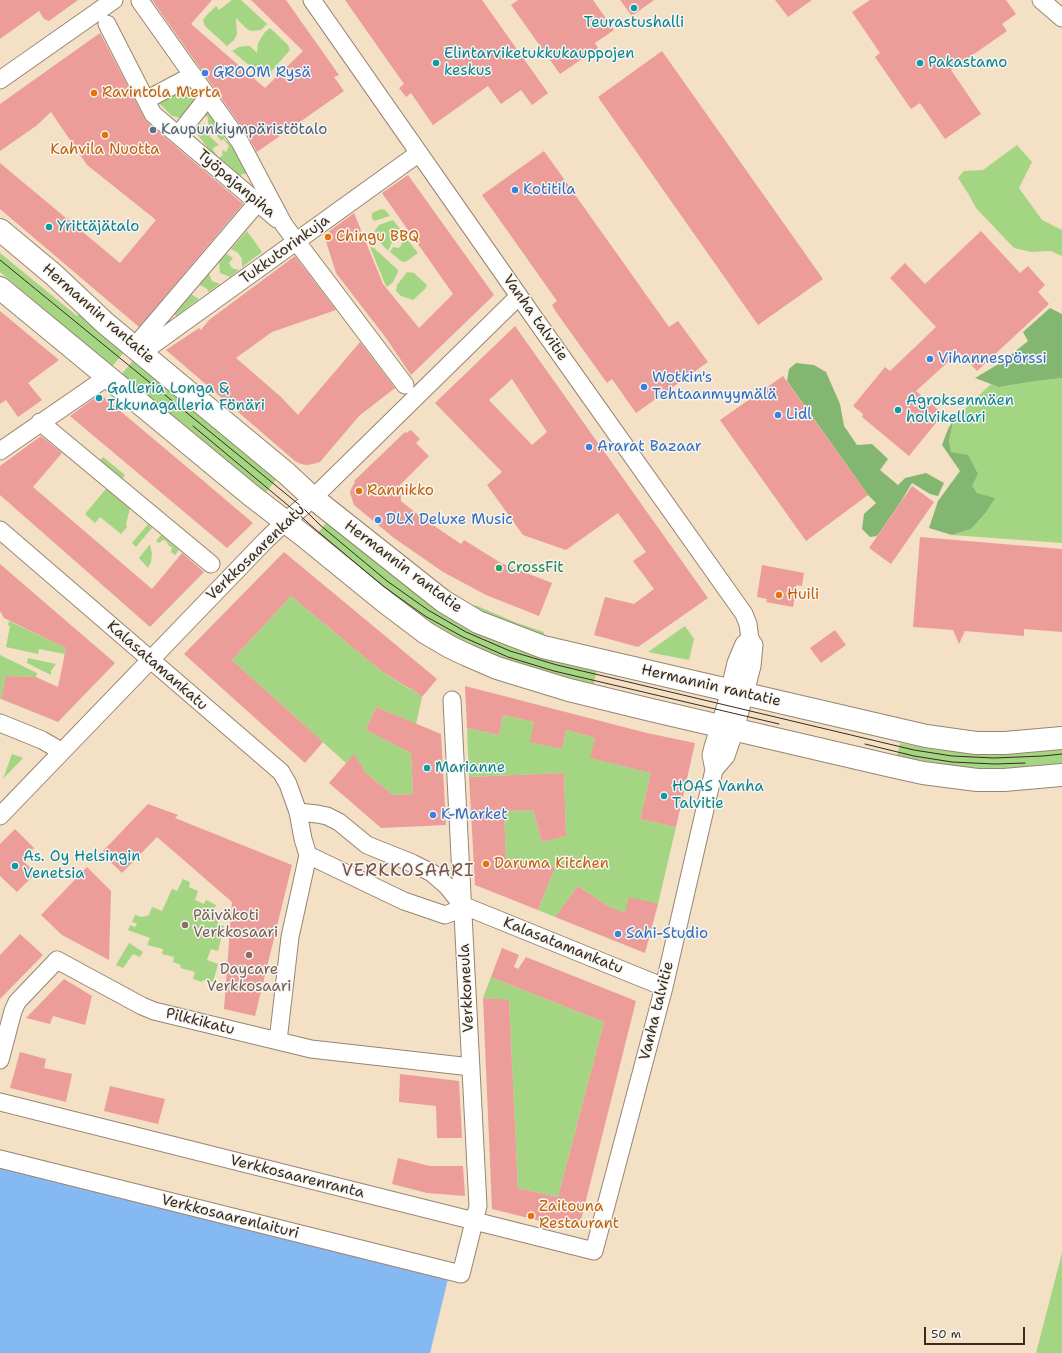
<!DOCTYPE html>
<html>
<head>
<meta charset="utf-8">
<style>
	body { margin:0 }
	#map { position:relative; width:1062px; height:1353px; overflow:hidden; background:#f3e0c5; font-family:"Shantell Sans",sans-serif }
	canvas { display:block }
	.scale { position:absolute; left:924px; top:1327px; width:101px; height:18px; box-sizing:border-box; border:2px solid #3b2a1e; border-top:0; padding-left:5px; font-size:12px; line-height:14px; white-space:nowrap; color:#3b2a1e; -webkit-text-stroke:3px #f6f6f2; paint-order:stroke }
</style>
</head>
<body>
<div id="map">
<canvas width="1062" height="1353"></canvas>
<div class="scale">50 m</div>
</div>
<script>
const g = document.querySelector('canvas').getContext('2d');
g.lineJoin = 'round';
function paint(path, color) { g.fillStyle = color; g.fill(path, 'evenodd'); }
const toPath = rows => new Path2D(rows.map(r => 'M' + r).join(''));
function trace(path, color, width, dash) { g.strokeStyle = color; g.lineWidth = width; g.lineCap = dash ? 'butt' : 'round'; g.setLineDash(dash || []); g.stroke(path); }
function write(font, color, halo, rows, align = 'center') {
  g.font = font + ' "Shantell Sans",sans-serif'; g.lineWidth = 3; g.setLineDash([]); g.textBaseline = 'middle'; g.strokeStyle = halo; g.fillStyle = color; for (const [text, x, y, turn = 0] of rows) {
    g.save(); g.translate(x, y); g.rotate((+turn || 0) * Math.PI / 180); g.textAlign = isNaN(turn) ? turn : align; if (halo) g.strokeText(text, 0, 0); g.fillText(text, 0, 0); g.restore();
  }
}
paint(toPath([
	[232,0,241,0,267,24,261,30,251,31,247,29,236,18,237,34,234,40,227,46,205,26,203,20,207,15,216,6,219,10],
	[270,28,288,45,290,50,268,75,262,76,232,51,239,47,245,46,250,46,257,53,258,43,265,32],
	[189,81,201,99,187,119,172,116,156,100],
	[205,106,218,122,225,140,234,147,251,169,245,174,242,174,239,178,215,158,195,131,197,130,194,126,198,123,206,133,219,145,213,148,213,150,219,158,223,155,222,153,223,150,226,152,229,146,223,139,221,141,213,130,208,123,208,119,207,116,205,117,200,113],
	[1017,145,1032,162,1019,188,1042,220,1062,230,1062,256,1051,251,1031,252,1014,248,976,208,969,195,958,178,964,171,983,170],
	[381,209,385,210,390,216,374,221,372,218,372,213],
	[393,220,401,230,394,238,388,251,377,239,375,230,379,225],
	[247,231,262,252,242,267,242,259,238,253,231,249],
	[402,233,418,253,407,261,404,262,401,261,390,252,393,247,398,248,401,246,402,242,398,238],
	[370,247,374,248,398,270,397,274,393,282,387,287,385,284],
	[0,253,77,316,79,313,125,351,109,370,66,328,0,272],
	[227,254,233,258,229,263,232,268,239,270,230,277,220,273,219,260],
	[211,266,209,274,212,281,220,284,209,292,206,288,197,284],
	[407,272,414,273,427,285,425,289,413,300,401,296,396,291,397,285],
	[189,293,199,299,176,316,173,312],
	[136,357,279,476,263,496,119,377],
	[1062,378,1062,543,952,535,971,529,994,498,977,493,971,486,978,474,951,452,949,440,954,419,991,384,1000,387,1036,381],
	[103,457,125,475,122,479,100,460],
	[110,484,134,504,130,508,126,524,127,527,121,534,100,517,95,523,85,514],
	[329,520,395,573,598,664,593,687,468,651,312,539],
	[148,524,152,528,136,547,132,543],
	[161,535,179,550,175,555,171,552,172,547,169,546,166,541,163,540,159,543,156,541],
	[150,544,152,554,151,562,148,568,139,558],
	[291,596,380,670,409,689,411,688,422,697,416,724,376,707,366,730,411,753,413,794,393,795,366,773,354,755,346,763,232,660],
	[475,605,517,623,544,632,543,636,516,627,474,608],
	[9,621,66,648,65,654,39,649,38,654,6,647,10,626,8,625],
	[685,626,694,639,689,660,648,652],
	[0,655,37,673,36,677,6,676,1,699,0,699],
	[28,658,56,664,51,671,51,675,27,663],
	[503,715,534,722,531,742,562,749,566,730,595,738,591,758,651,773,640,819,676,827,658,904,625,913,608,906,578,886,555,917,538,910,555,867,538,861,532,868,506,858,504,811,533,810,542,842,566,836,564,773,469,777,467,728,499,735],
	[900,743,938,750,964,752,999,753,1031,752,1062,749,1062,764,1000,769,963,768,934,765,897,756],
	[12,754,23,758,3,779],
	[183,879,190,882,189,887,198,891,195,900,204,904,206,900,216,905,211,916,219,919,218,924,224,926,218,951,211,949,207,960,218,964,213,982,203,980,202,982,193,979,195,972,180,968,181,965,173,962,174,957,162,954,163,949,147,945,150,938,128,930,130,925,135,927,137,924,132,922,135,915,142,917,149,915,152,907,162,911,172,889,177,891],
	[129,943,143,952,140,957,133,954,123,968,116,965],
	[491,977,604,1022,558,1197,518,1188,509,1001,483,998],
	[1062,1253,1062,1353,1036,1353]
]), '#a4d583');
paint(toPath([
	[1050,308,1062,314,1062,378,1036,381,999,387,975,378,1002,362,1028,341,1023,332],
	[796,363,814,365,826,372,840,404,844,426,857,445,872,444,888,459,880,470,898,485,905,478,926,473,944,483,938,496,930,494,912,483,900,503,877,536,870,537,862,529,864,514,876,503,868,495,787,381,789,369],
	[954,419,949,440,951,452,968,455,978,474,972,486,977,493,995,498,986,512,971,529,952,535,929,528,938,501,960,471,942,445,948,429]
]), '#83b671');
paint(toPath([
	[0,1166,448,1279,430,1353,0,1353]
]), '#84b9f2');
paint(toPath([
	[0,0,78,0,49,21,44,19,39,11,0,39],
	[152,0,212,0,191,24,265,88,303,51,251,0,286,0,339,75,334,77,344,91,257,152,248,136],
	[345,0,482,0,548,93,532,105,521,90,501,104,488,86,433,125,411,93,406,97,399,88,404,84],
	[518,0,593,0,614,30,595,43,598,48,560,74,511,5],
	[620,0,654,0,632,16],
	[775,0,812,0,788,17],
	[870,0,1006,0,1016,14,1002,24,1007,31,951,70,981,114,945,139,920,103,911,109,875,57,880,53,852,12],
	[100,33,146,121,243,204,139,327,0,209,0,163,120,263,156,220,87,165,51,112,36,126,0,151,0,104],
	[662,51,823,279,758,325,598,97],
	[544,151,669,327,678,321,708,362,636,413,612,379,607,383,556,312,552,305,557,301,482,195],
	[408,175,494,295,411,375,386,338,336,273,324,235,354,213,383,284,419,328,453,294,382,193],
	[981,231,1020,273,1028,266,1045,285,1038,292,1049,304,977,371,959,352,916,391,943,414,909,456,862,417,863,414,853,406,885,367,890,371,936,327,890,278,905,263,925,284],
	[295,256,336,310,272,332,236,358,280,396,298,415,360,342,395,388,359,416,320,462,313,464,307,465,301,464,295,461,166,350,199,328,201,330,209,320],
	[0,311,59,360,28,383,42,400,18,417,6,400,0,404],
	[515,326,708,598,638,647,594,635,605,597,634,604,654,589,633,561,646,552,618,513,566,550,523,535,487,485,502,472,435,403],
	[512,379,547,432,532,445,489,400],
	[783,376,868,495,806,541,720,420],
	[100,394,200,478,253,523,227,548,70,416],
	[411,430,420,439,416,443,429,456,400,485,401,501,421,517,461,544,464,540,501,563,552,583,539,616,486,595,443,572,394,538,354,505,350,493,351,489,355,482,354,481,405,432,406,433],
	[41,436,62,453,33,487,152,589,182,553,204,572,150,627,0,495,0,466],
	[912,486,934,502,891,564,869,548],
	[920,537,1062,549,1062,632,1024,629,1024,636,965,631,959,644,953,630,913,627],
	[284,552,437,679,422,697,411,688,410,689,380,670,291,596,232,660,323,742,305,763,184,654],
	[0,564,115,663,58,722,1,699,6,676,36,677,58,687,66,648,4,618,0,611],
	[762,565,804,573,802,586,797,585,793,607,766,602,767,599,757,597],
	[835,630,846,645,821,663,810,648],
	[465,686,647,733,695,743,676,827,640,819,651,773,590,758,595,738,566,730,562,749,530,742,534,722,503,715,499,735,467,728],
	[376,707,441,734,446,825,381,828,329,783,354,754,366,773,393,795,413,794,411,753,366,730],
	[564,773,566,836,542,842,533,810,504,811,506,858,532,868,538,861,555,867,538,910,475,885,469,777],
	[148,804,178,815,175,818,292,865,255,1016,224,1009,232,902,157,837,122,873,101,853],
	[15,829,34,848,22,860,36,873,17,892,0,876,0,844],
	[87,867,111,891,109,960,62,935,41,915],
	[578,886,608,906,625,913,629,897,658,904,645,953,555,917],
	[20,934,43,955,0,999,0,955],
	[502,948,519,955,514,967,518,969,526,957,636,1001,581,1220,561,1226,492,1209,483,998,509,1000,518,1188,558,1197,604,1022,491,977],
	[64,979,92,996,85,1025,53,1016,50,1024,26,1018],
	[20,1052,46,1059,44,1068,72,1074,66,1102,10,1088],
	[400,1074,459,1081,462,1138,437,1138,436,1106,399,1102],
	[110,1086,165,1099,158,1124,104,1111],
	[398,1158,430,1166,463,1166,465,1196,427,1193,392,1184]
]), '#ec9d99');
const minor = toPath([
	[312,0,535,319,744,614,748,624,750,639,754,645,752,666,735,730,726,756,714,770],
	[1041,0,1062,18],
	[140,1,240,142,284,225,405,385],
	[107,24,153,114,277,219],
	[0,80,114,0],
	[146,100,193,75],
	[178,135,208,97],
	[142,338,258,202],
	[151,346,419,153],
	[40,422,211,564],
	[0,451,100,382],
	[0,530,281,772,288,784,298,812,303,839,308,855,404,901,445,915,458,910,462,905],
	[0,723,42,740,61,751],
	[298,812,317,814,327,816,339,822,367,845,412,863,432,873,447,886,462,905,664,987],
	[0,816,266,540,285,522,313,498,519,296],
	[278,1041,290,937,308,855],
	[0,1060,13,1011,17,1002,57,960,142,1006,154,1011,311,1049,471,1067],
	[0,1102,594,1251,664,987,714,770,711,755,713,747,726,705,736,663,744,644,750,639],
	[0,1159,461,1274,478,1206,452,700]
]);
const major = toPath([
	[0,230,54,275,105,323,286,473,313,498,443,601,478,622,543,647,926,736,976,743,1005,743,1062,738],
	[0,288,252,496,304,536,385,602,426,633,450,647,467,655,497,668,569,690,651,710,887,765,923,773,977,780,1004,780,1062,775]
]);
trace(minor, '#978572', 19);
trace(major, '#978572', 24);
trace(minor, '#fff', 17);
trace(major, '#fff', 22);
trace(toPath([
	[0,260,302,507,320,525,387,581,428,610,466,632,510,651,557,665,914,750,952,756,994,758,1043,756,1062,754],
	[193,426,296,512,316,530,383,586,425,616,463,637,508,657,554,671,779,724],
	[865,744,914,756,952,762,995,764,1025,763]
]), '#3b2a1e', 1);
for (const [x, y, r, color] of [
	[634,8,4,"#0f9aa8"],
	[436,63,4,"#0f9aa8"],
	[920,63,4,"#0f9aa8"],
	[205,73,4,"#3f7fe0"],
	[94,93,4,"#e8710a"],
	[153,130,4,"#5c6f8a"],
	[105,135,4,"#e8710a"],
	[515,190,4,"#3f7fe0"],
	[49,227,4,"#0f9aa8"],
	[328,237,4,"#e8710a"],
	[930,359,4,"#3f7fe0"],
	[644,387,4,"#3f7fe0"],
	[99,398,4,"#0f9aa8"],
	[898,410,4,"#0f9aa8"],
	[778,415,4,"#3f7fe0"],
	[589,447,4,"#3f7fe0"],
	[359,491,4,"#e8710a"],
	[378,520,4,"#3f7fe0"],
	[499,568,4,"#2e9e5b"],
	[779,595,4,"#e8710a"],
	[427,768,4,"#0f9aa8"],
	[664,796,4,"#0f9aa8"],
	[433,815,4,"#3f7fe0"],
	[486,864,4,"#e8710a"],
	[15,866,4,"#0f9aa8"],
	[185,925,4,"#8d6e63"],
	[618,934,4,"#3f7fe0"],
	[249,955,4,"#8d6e63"],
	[531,1216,4,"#e8710a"]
]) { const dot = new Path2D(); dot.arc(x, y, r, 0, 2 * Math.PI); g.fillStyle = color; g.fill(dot); trace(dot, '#f6f6f2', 1.5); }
write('15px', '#0d838f', '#f6f6f2', [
	["Teurastushalli",634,23,"center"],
	["Elintarviketukkukauppojen",444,54],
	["keskus",444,71],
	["Pakastamo",928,63],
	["Yrittäjätalo",57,227],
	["Galleria Longa &",107,389],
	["Ikkunagalleria Fönäri",107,406],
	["Agroksenmäen",906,401],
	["holvikellari",906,418],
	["Marianne",435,768],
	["HOAS Vanha",672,787],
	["Talvitie",672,804],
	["As. Oy Helsingin",23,857],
	["Venetsia",23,874]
], 'left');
write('15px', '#366cbe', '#f6f6f2', [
	["GROOM Rysä",213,73],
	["Kotitila",523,190],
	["Vihannespörssi",938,359],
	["Wotkin's",652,378],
	["Tehtaanmyymälä",652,395],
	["Lidl",786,415],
	["Ararat Bazaar",597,447],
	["DLX Deluxe Music",386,520],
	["K-Market",441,815],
	["Sahi-Studio",626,934]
], 'left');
write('15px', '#c56008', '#f6f6f2', [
	["Ravintola Merta",102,93],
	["Kahvila Nuotta",105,150,"center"],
	["Chingu BBQ",336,237],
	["Rannikko",367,491],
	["Huili",787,595],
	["Daruma Kitchen",494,864],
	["Zaitouna",539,1207],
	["Restaurant",539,1224]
], 'left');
write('15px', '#4e5e75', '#f6f6f2', [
	["Kaupunkiympäristötalo",161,130]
], 'left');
write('15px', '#3b2a1e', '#f6f6f2', [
	["Työpajanpiha",236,184,40],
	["Tukkutorinkuja",285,250,-36],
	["Hermannin rantatie",98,314,41],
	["Vanha talvitie",535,318,55],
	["Verkkosaarenkatu",256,553,-44],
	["Hermannin rantatie",403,567,37],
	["Kalasatamankatu",157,666,41],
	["Hermannin rantatie",711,686,13],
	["Kalasatamankatu",563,946,22],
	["Verkkoneula",467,988,-93],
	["Vanha talvitie",657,1011,-76],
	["Pilkkikatu",200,1022,14],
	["Verkkosaarenranta",297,1177,14],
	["Verkkosaarenlaituri",230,1217,14]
]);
write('15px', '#27864d', '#f6f6f2', [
	["CrossFit",507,568]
], 'left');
write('15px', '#785e54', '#f6f6f2', [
	["Päiväkoti",193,916],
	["Verkkosaari",193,933],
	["Daycare",249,970,"center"],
	["Verkkosaari",249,987,"center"]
], 'left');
g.letterSpacing = '1px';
write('17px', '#795249', '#f6f6f2', [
	["VERKKOSAARI",408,872]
]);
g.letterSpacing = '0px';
</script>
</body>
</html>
